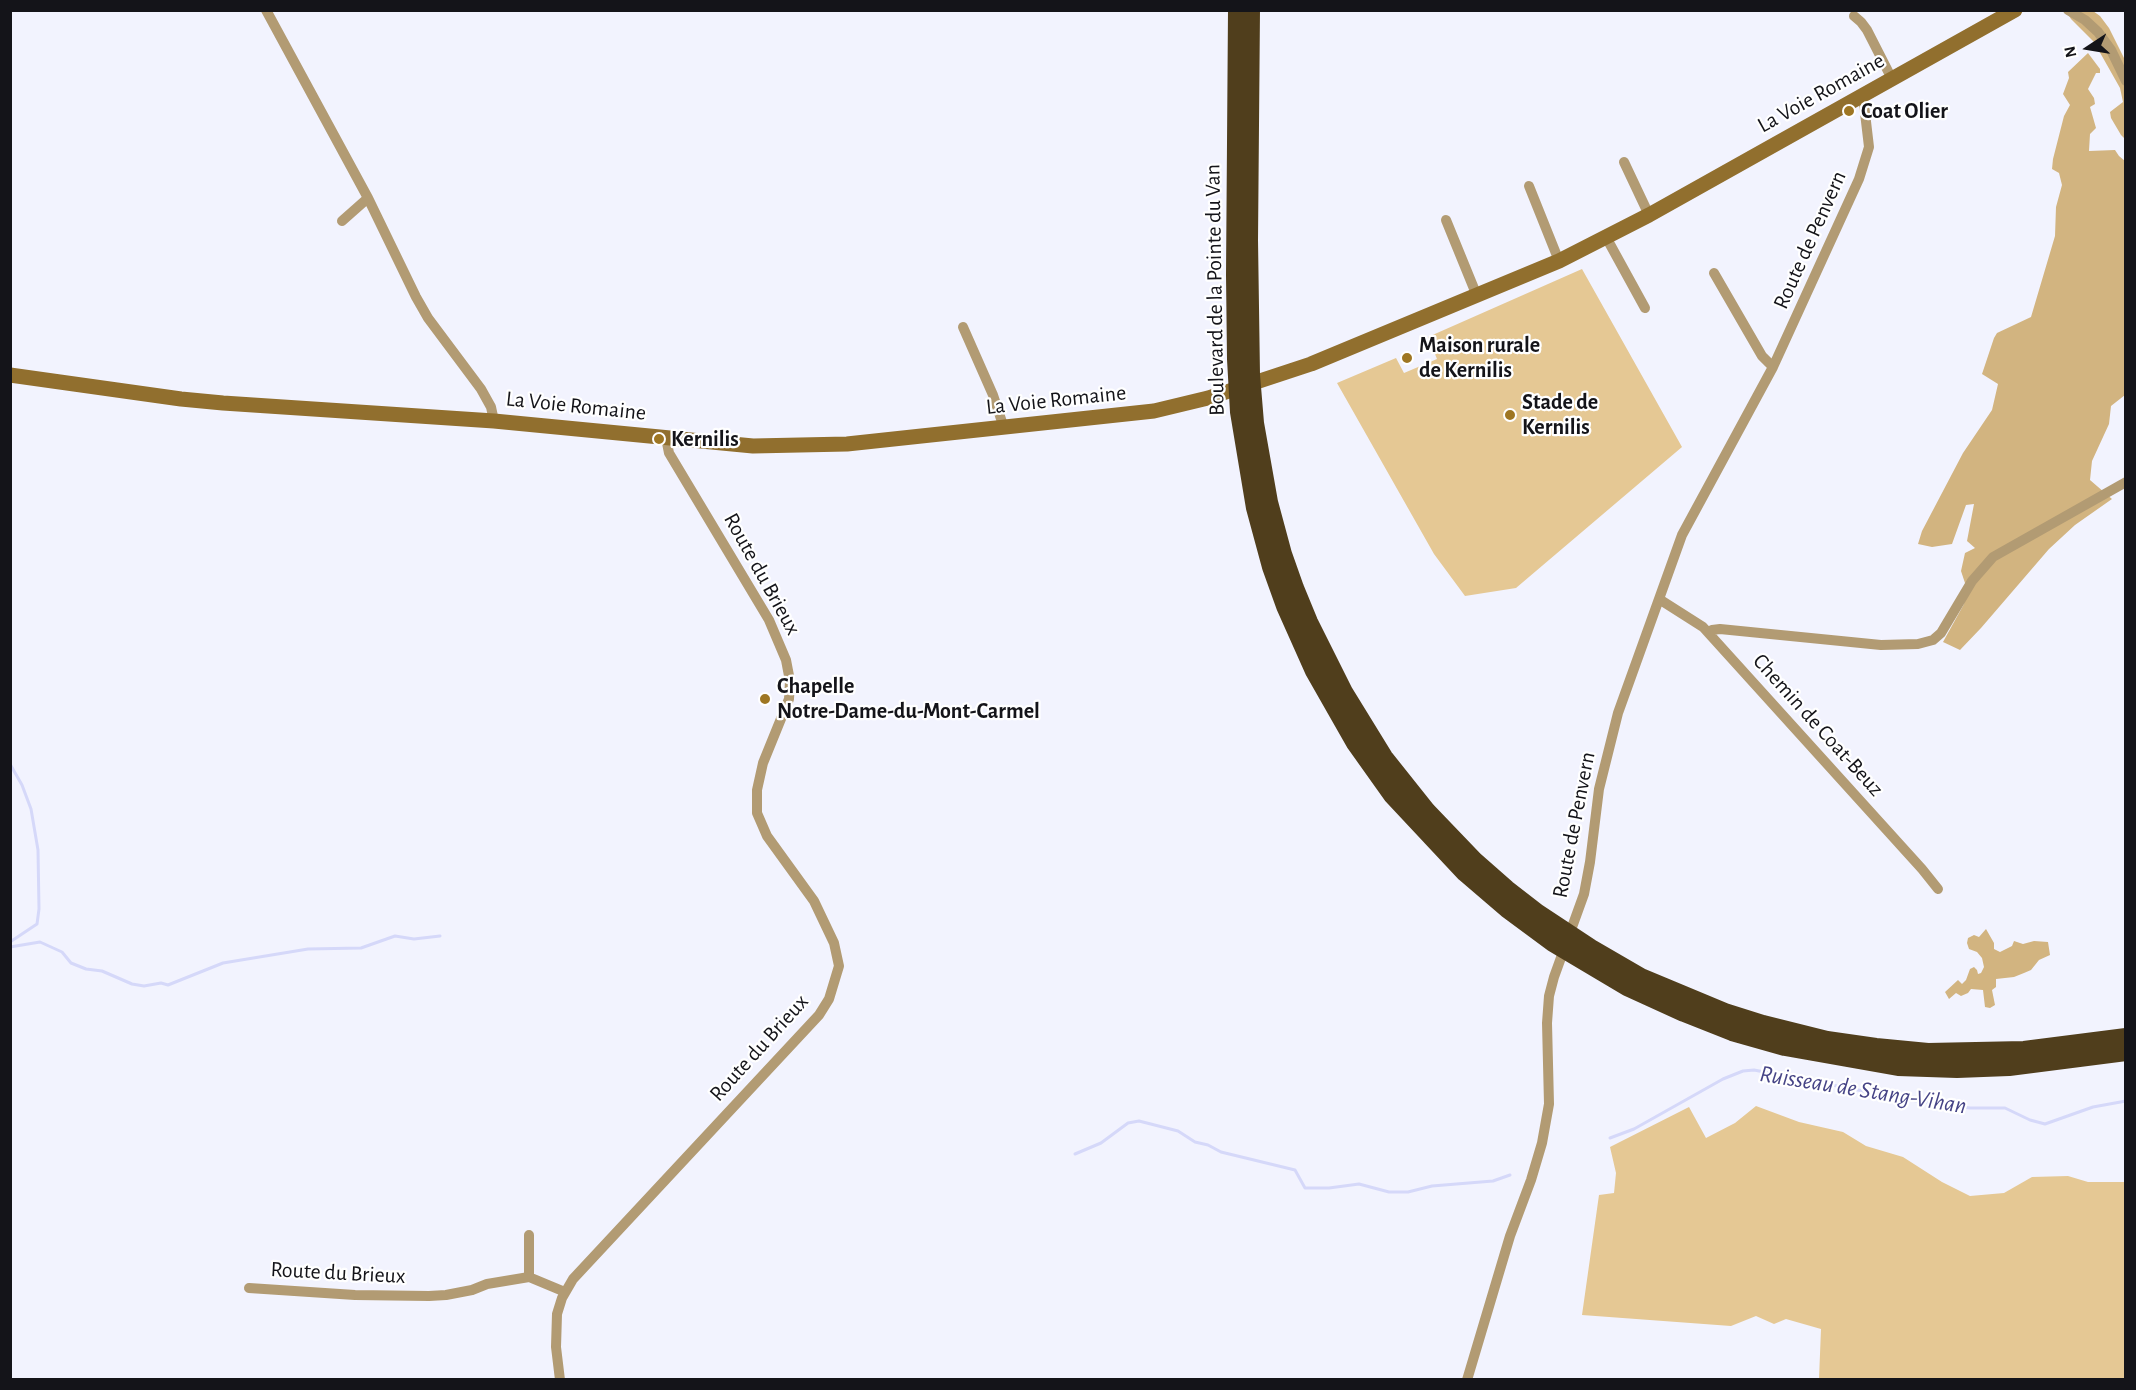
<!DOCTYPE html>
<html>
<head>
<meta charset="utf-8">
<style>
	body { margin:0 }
	#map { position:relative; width:2136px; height:1390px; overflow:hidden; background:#f2f3fe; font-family:"Alegreya Sans",sans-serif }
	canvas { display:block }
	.frame { position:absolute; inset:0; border:12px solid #141419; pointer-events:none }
	.north { position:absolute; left:2058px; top:18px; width:60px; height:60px; -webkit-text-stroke:4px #fff; paint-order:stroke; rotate:258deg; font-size:16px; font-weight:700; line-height:24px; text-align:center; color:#141419 }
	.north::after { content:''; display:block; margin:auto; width:21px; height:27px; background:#141419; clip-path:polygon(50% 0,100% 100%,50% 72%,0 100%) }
</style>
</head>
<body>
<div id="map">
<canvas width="2136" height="1390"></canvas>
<div class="frame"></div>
<div class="north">N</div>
</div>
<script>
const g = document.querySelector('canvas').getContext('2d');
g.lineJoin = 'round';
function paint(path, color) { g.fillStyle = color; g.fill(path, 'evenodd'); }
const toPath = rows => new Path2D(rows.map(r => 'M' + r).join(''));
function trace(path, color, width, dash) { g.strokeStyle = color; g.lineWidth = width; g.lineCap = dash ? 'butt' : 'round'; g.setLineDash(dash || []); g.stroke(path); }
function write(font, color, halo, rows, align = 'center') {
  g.font = font + ' "Alegreya Sans",sans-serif'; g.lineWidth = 4.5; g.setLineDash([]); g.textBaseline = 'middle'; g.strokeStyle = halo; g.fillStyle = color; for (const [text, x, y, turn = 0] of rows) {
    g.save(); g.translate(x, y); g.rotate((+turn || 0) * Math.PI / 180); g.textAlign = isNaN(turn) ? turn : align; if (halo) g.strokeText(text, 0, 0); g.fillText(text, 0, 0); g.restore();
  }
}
paint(toPath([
	[1582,269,1682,447,1516,588,1465,596,1434,554,1337,383,1396,358,1404,373,1437,359,1428,337],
	[1756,1106,1799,1122,1843,1132,1866,1146,1903,1157,1942,1182,1970,1196,2004,1193,2032,1177,2068,1176,2088,1182,2125,1182,2125,1379,1819,1379,1821,1329,1786,1319,1774,1324,1756,1316,1731,1326,1582,1315,1599,1195,1614,1193,1616,1173,1610,1147,1689,1107,1706,1138,1735,1123]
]), '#e5c894');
paint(toPath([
	[2066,11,2093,11,2100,16,2109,28,2125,60,2125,139,2121,135,2111,118,2110,112,2123,102,2120,88,2094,42,2071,19],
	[2088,53,2100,69,2100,73,2096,73,2088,89,2094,98,2095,104,2090,107,2096,128,2090,134,2089,151,2115,150,2119,156,2125,161,2125,395,2111,406,2109,424,2092,461,2090,480,2112,499,2075,525,2049,549,1981,628,1960,650,1943,642,1964,604,1966,586,1961,571,1965,553,1975,548,1967,541,1974,504,1966,505,1952,544,1932,547,1918,544,1922,531,1963,453,1992,410,1998,384,1982,374,1994,338,1997,333,2031,317,2055,236,2056,207,2062,185,2059,173,2052,169,2053,159,2064,116,2070,105,2063,94,2069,78,2068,72],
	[1986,929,1994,943,1994,949,2000,952,2012,946,2014,941,2023,944,2034,941,2048,942,2050,955,2039,960,2031,970,2024,973,2014,977,1996,979,1996,987,1992,990,1995,1005,1990,1008,1985,1007,1983,990,1971,989,1968,993,1961,996,1956,993,1949,999,1945,992,1958,980,1962,984,1966,980,1970,969,1974,967,1977,970,1978,974,1981,973,1984,967,1982,958,1977,952,1969,949,1967,943,1968,938,1974,935,1979,937]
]), '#d2b480');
trace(toPath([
	[10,764,22,785,31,809,38,850,39,909,37,924,10,942],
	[10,947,40,942,62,952,71,963,86,969,102,971,132,984,144,986,161,983,168,985,223,963,308,949,361,948,395,936,414,939,440,936],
	[1610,1138,1634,1129,1723,1079,1743,1071,1754,1070,1910,1100,1970,1108,2005,1108,2030,1120,2045,1124,2093,1107,2126,1101],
	[1075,1154,1101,1143,1128,1123,1139,1121,1178,1131,1195,1142,1208,1145,1221,1152,1295,1170,1305,1188,1329,1188,1359,1184,1389,1192,1408,1192,1432,1186,1493,1181,1510,1175]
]), '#d5d8f9', 3);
trace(toPath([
	[266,10,368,198,416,297,428,318,481,389,491,407,494,421],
	[2068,10,2085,20,2098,32,2111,50,2126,81],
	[1854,16,1861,22,1867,30,1892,79],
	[1624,162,1649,215],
	[1529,186,1559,261],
	[1446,220,1477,296],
	[342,221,368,198],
	[1606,237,1645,308],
	[1714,273,1762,356,1773,367],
	[963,327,993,395,1004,428],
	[1659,599,1703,627,1922,869,1938,889],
	[1709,633,1712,630,1720,629,1881,645,1918,644,1933,640,1941,633,1972,581,1993,557,2126,482],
	[529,1277,529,1235],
	[249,1288,355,1295,429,1296,446,1295,472,1290,487,1284,529,1277,565,1292],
	[560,1380,556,1347,557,1314,562,1298,573,1279,819,1015,829,999,839,966,834,943,814,901,767,836,757,813,757,790,763,763,789,699,790,681,786,660,769,620,669,453,666,438],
	[1467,1380,1510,1236,1531,1180,1542,1143,1549,1104,1547,1023,1549,996,1554,977,1584,894,1590,862,1599,789,1618,713,1682,535,1773,367,1859,179,1869,147,1863,96]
]), '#b29b73', 10);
trace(toPath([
	[10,375,181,399,223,403,494,421,753,446,847,444,1154,411,1208,398,1311,364,1559,261,1649,215,2015,10]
]), '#916f2e', 15);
trace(toPath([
	[1237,10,1235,275,1236,359,1239,412,1255,508,1271,567,1285,606,1314,671,1355,743,1392,795,1465,873,1507,909,1553,943,1627,987,1684,1013,1732,1032,1785,1047,1898,1067,1957,1069,2009,1067,2126,1052],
	[1251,10,1249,240,1251,375,1255,423,1269,502,1283,554,1295,588,1309,622,1344,692,1384,757,1427,811,1474,860,1507,889,1538,913,1591,948,1641,977,1725,1012,1763,1024,1827,1040,1876,1047,1928,1052,2024,1050,2126,1037]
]), '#503e1c', 18);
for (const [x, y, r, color] of [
	[1849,111,6,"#9e7623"],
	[1407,358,6,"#9e7623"],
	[1510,415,6,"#9e7623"],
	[659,439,6,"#9e7623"],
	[765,699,6,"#9e7623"]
]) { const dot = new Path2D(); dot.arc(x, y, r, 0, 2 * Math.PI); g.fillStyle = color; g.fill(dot); trace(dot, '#fff', 2); }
write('22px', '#141419', '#fff', [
	["La Voie Romaine",1821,93,-29],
	["Route de Penvern",1810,240,-66],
	["Boulevard de la Pointe du Van",1215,290,-91],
	["La Voie Romaine",1056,400,-6],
	["La Voie Romaine",576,406,6],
	["Route du Brieux",762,574,61],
	["Chemin de Coat-Beuz",1818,725,48],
	["Route de Penvern",1574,825,-79],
	["Route du Brieux",759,1048,-48],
	["Route du Brieux",338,1273,3]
]);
write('bold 22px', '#141419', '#fff', [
	["Coat Olier",1861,111],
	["Maison rurale",1419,345],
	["de Kernilis",1419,370],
	["Stade de",1522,402],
	["Kernilis",1522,427],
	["Kernilis",671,439],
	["Chapelle",777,686],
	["Notre-Dame-du-Mont-Carmel",777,711]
], 'left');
write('italic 24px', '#464486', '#fff', [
	["Ruisseau de Stang-Vihan",1863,1090,9]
]);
</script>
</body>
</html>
